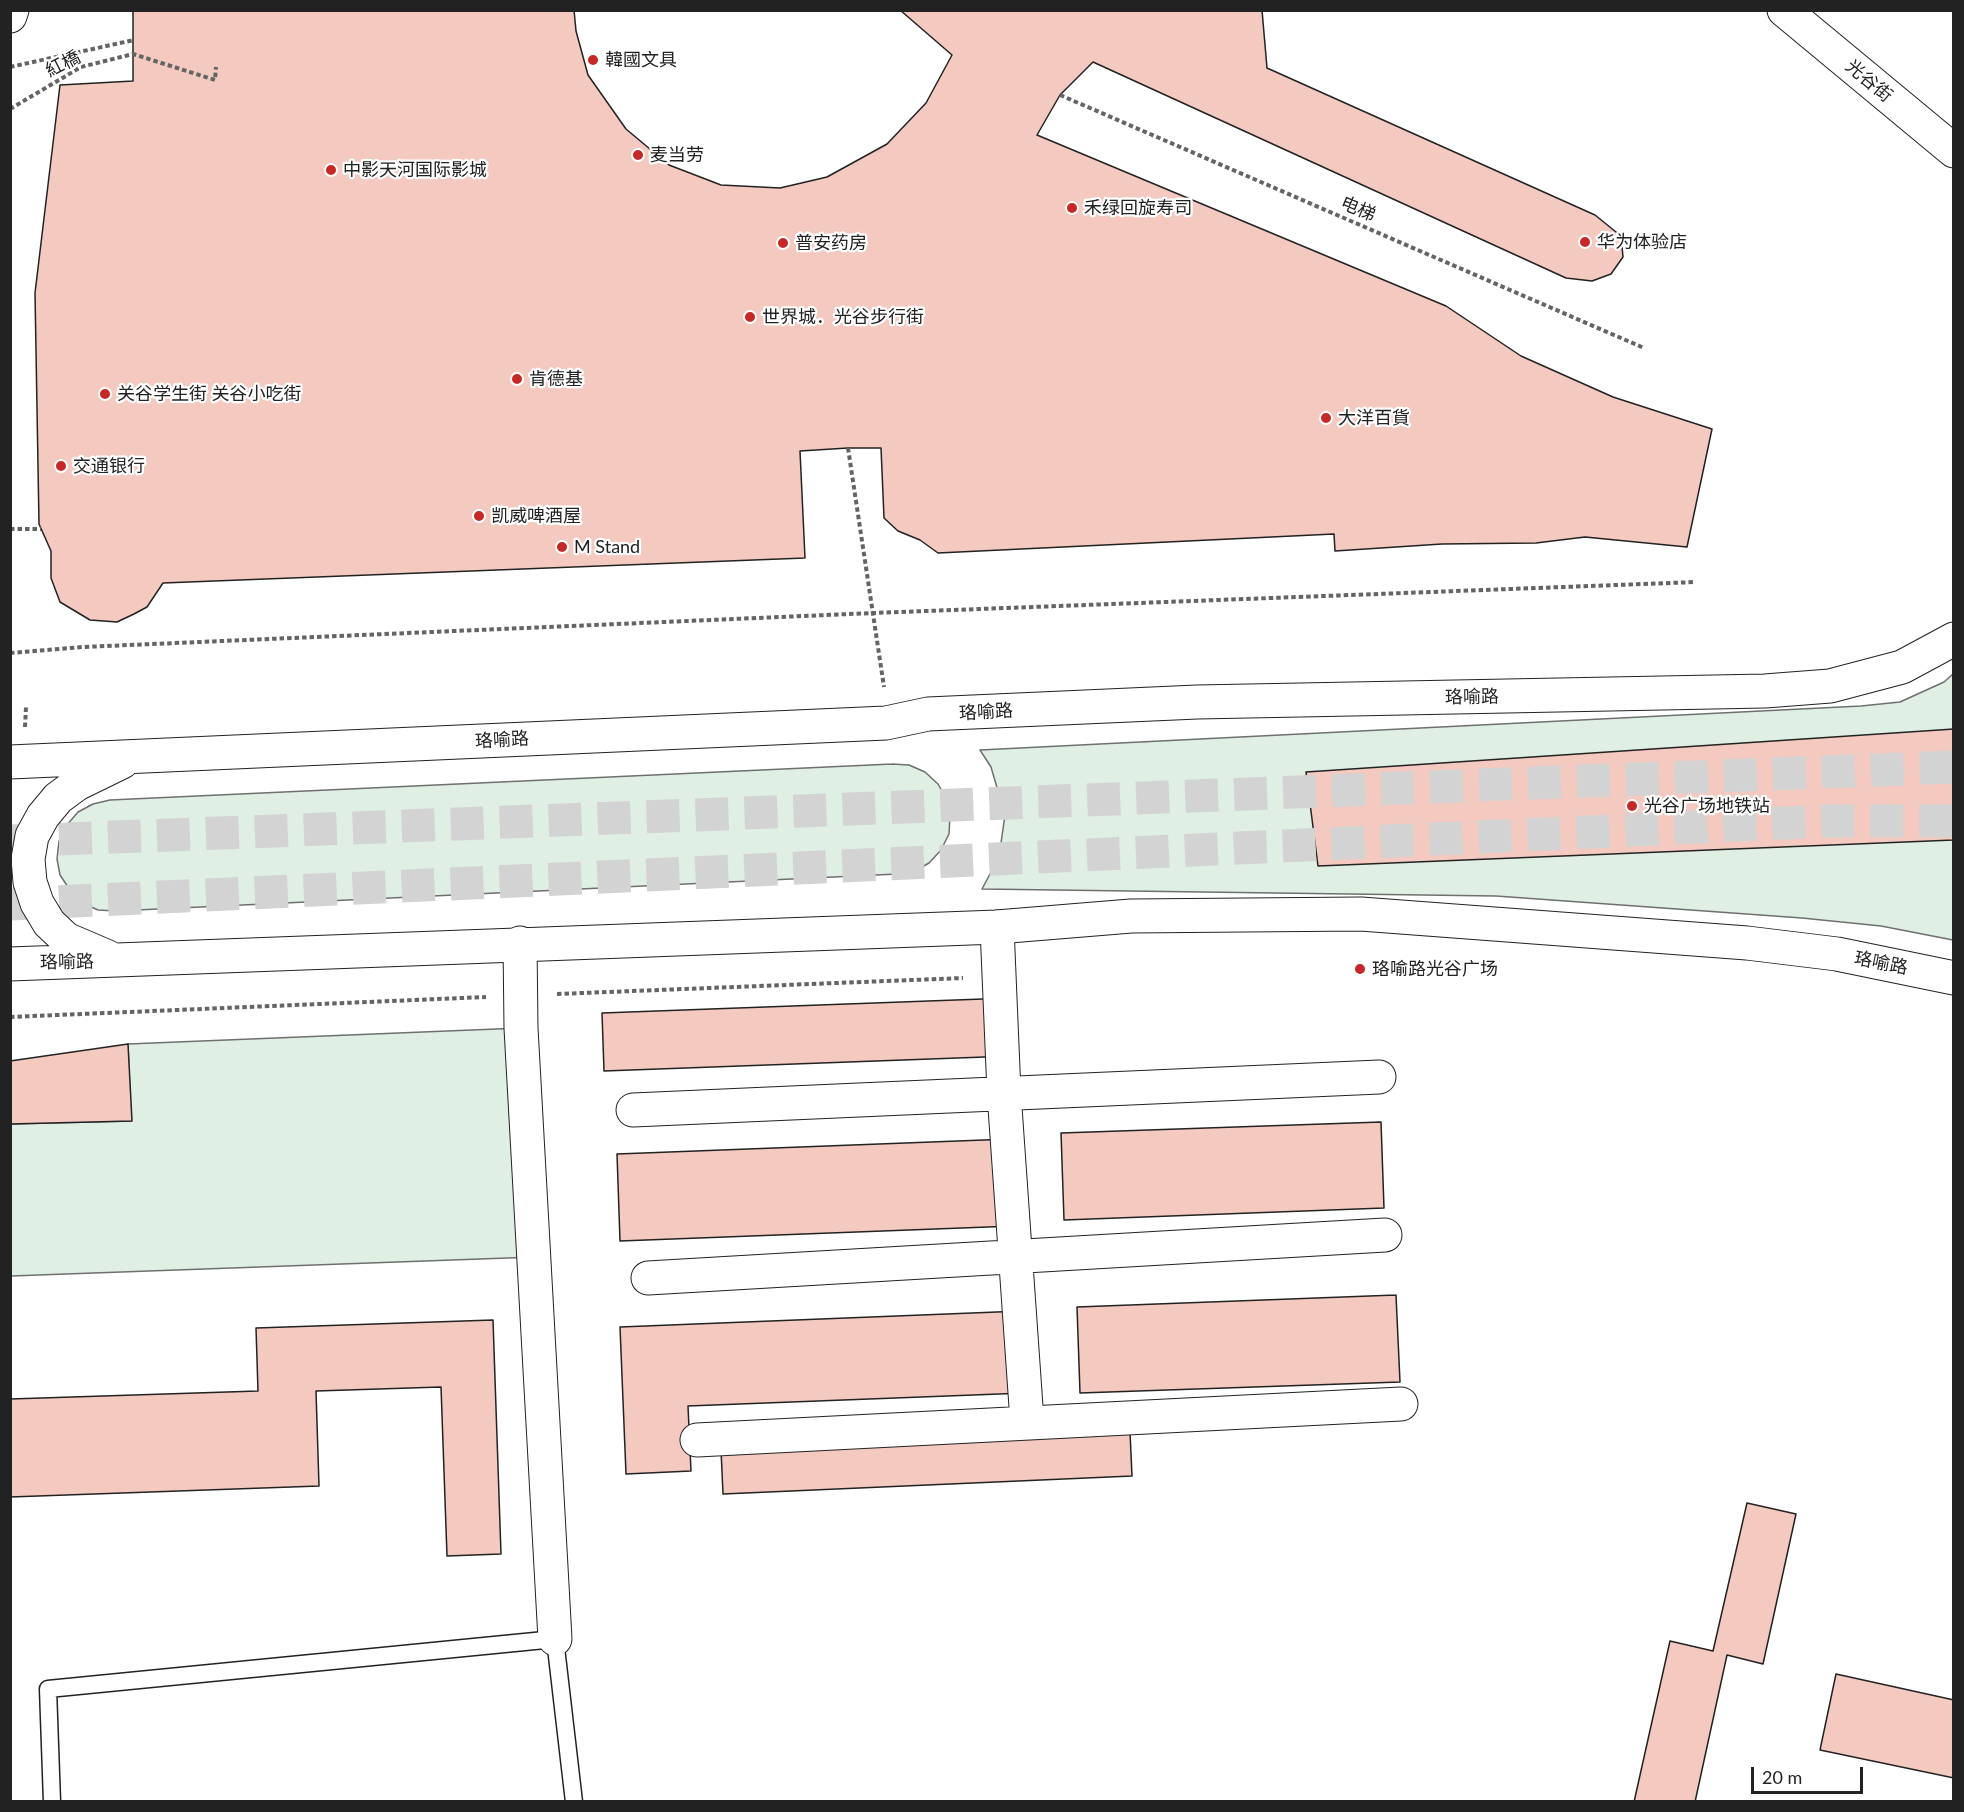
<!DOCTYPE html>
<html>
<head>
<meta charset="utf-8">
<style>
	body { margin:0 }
	#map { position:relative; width:1964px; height:1812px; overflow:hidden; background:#fff; font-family:Lato,sans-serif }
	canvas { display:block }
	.frame { position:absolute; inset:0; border:12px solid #222; pointer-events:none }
	.scale { position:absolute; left:1751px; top:1767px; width:112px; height:27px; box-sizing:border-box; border:3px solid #222; border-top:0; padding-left:8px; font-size:18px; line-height:21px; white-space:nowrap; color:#222; -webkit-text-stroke:4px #fff; paint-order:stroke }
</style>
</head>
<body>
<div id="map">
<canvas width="1964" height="1812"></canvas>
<div class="frame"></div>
<div class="scale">20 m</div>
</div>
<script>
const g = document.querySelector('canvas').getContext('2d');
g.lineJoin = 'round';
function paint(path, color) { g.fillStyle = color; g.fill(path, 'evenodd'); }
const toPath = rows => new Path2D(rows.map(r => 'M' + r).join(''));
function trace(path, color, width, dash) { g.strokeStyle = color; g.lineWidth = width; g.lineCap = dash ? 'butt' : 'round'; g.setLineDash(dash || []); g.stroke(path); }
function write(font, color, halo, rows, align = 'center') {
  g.font = font + ' Lato,"Noto Sans SC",sans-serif'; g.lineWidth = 4.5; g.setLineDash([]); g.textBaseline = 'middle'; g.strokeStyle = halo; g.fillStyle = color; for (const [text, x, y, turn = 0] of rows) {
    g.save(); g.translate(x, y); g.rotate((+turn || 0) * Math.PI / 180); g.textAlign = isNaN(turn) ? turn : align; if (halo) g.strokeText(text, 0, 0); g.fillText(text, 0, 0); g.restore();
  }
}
const green = toPath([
	[1953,674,1953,940,1881,926,1802,918,1496,896,982,889,999,857,1005,815,991,767,980,750,1861,706,1900,702,1944,682,1953,674],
	[892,764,909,765,925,772,938,784,947,800,950,816,949,834,941,850,929,863,915,871,897,874,116,911,98,910,82,903,70,890,60,875,57,859,59,841,66,826,78,812,93,804,110,800,892,764],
	[521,1028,535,1257,11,1276,10,1124,131,1121,128,1044,521,1028]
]);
paint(green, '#e0efe3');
trace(green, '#6f6f6f', 1.5);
const building = toPath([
	[133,10,574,10,576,31,588,75,626,129,669,165,721,185,780,188,827,177,887,144,926,103,952,55,900,10,1262,10,1267,68,1595,215,1621,236,1623,257,1611,274,1592,281,1566,278,1093,62,1060,95,1037,135,1446,306,1521,356,1613,397,1712,429,1687,547,1585,537,1536,543,1442,544,1335,551,1334,534,938,553,920,540,898,531,884,518,881,448,848,448,800,451,805,558,163,583,147,607,134,614,117,622,90,620,60,602,51,578,51,551,39,524,35,293,60,85,133,81,133,10],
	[1954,729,1954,840,1318,866,1306,772,1954,729],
	[1010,998,1012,1056,604,1071,602,1013,1010,998],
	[128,1044,132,1121,10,1124,10,1061,128,1044],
	[1381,1122,1384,1208,1064,1220,1061,1133,1381,1122],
	[1010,1139,1014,1226,620,1241,617,1154,1010,1139],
	[1396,1295,1400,1382,1080,1393,1077,1307,1396,1295],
	[1022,1311,1025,1393,688,1406,691,1471,626,1474,620,1327,1022,1311],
	[493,1320,501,1554,447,1556,441,1387,316,1391,319,1486,10,1497,10,1399,258,1391,256,1328,493,1320],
	[1130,1432,1132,1476,723,1494,721,1450,1130,1432],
	[1747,1503,1796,1514,1763,1664,1727,1655,1695,1802,1634,1802,1670,1641,1713,1651,1747,1503],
	[1836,1674,1954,1700,1954,1778,1820,1750,1836,1674]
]);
paint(building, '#f3c9c0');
trace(building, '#222', 1.5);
trace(toPath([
	[10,841,1954,767],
	[10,904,1829,821,1954,821]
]), '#d3d3d3', 33, [33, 16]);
const lane = toPath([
	[52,1802,48,1689,555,1639,574,1802]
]);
const street = toPath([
	[997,927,1004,1093,1027,1421],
	[520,943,521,1028,555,1639],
	[633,1110,1379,1077],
	[648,1278,1385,1235],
	[697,1440,1401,1404]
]);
const secondary = toPath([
	[1784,10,1954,151],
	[10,16,12,10]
]);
const highway = toPath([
	[10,762,886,723,928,714,1197,702,1765,691,1830,686,1902,667,1954,639],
	[108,957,66,939,49,923,37,903,30,882,28,859,32,836,43,816,58,798,77,784,122,762],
	[10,964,997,927,1131,916,1361,914,1747,943,1837,954,1954,978]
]);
trace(lane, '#222', 19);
trace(street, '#222', 35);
trace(secondary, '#222', 35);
trace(highway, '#222', 35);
trace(toPath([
	[10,67,134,40],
	[1060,95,1644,348],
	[10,109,81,67,133,54,215,80,216,67],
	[848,448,884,687],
	[10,529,41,529],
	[10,653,83,647,873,613,1696,582],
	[25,727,26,707],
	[557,994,963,978],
	[10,1017,486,997]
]), '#646464', 4, [4.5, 3]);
trace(lane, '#fff', 16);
trace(street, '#fff', 33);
trace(secondary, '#fff', 33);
trace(highway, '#fff', 33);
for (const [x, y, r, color] of [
	[593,60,6,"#c62828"],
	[638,155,6,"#c62828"],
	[331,170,6,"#c62828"],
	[1072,208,6,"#c62828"],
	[1585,242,6,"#c62828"],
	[783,243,6,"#c62828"],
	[750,317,6,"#c62828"],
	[517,379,6,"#c62828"],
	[105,394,6,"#c62828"],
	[1326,418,6,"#c62828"],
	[61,466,6,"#c62828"],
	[479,516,6,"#c62828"],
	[562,547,6,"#c62828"],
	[1632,806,6,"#c62828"],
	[1360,969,6,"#c62828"]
]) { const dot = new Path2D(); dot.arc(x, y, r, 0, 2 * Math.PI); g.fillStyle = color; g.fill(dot); trace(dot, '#fff', 2); }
write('18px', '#222', '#fff', [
	["韓國文具",605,60],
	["麦当劳",650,155],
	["中影天河国际影城",343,170],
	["禾绿回旋寿司",1084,208],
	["华为体验店",1597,242],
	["普安药房",795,243],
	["世界城．光谷步行街",762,317],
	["肯德基",529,379],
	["关谷学生街 关谷小吃街",117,394],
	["大洋百貨",1338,418],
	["交通银行",73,466],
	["凯威啤酒屋",491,516],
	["M Stand",574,547],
	["光谷广场地铁站",1644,806],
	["珞喻路光谷广场",1372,969]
], 'left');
write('18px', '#222', '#fff', [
	["紅橋",63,64,-27],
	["光谷街",1869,81,40],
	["电梯",1358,209,23],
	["珞喻路",1472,697,-1],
	["珞喻路",986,712,-3],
	["珞喻路",502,740,-3],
	["珞喻路",67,962,-1],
	["珞喻路",1881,963,11]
]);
</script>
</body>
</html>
